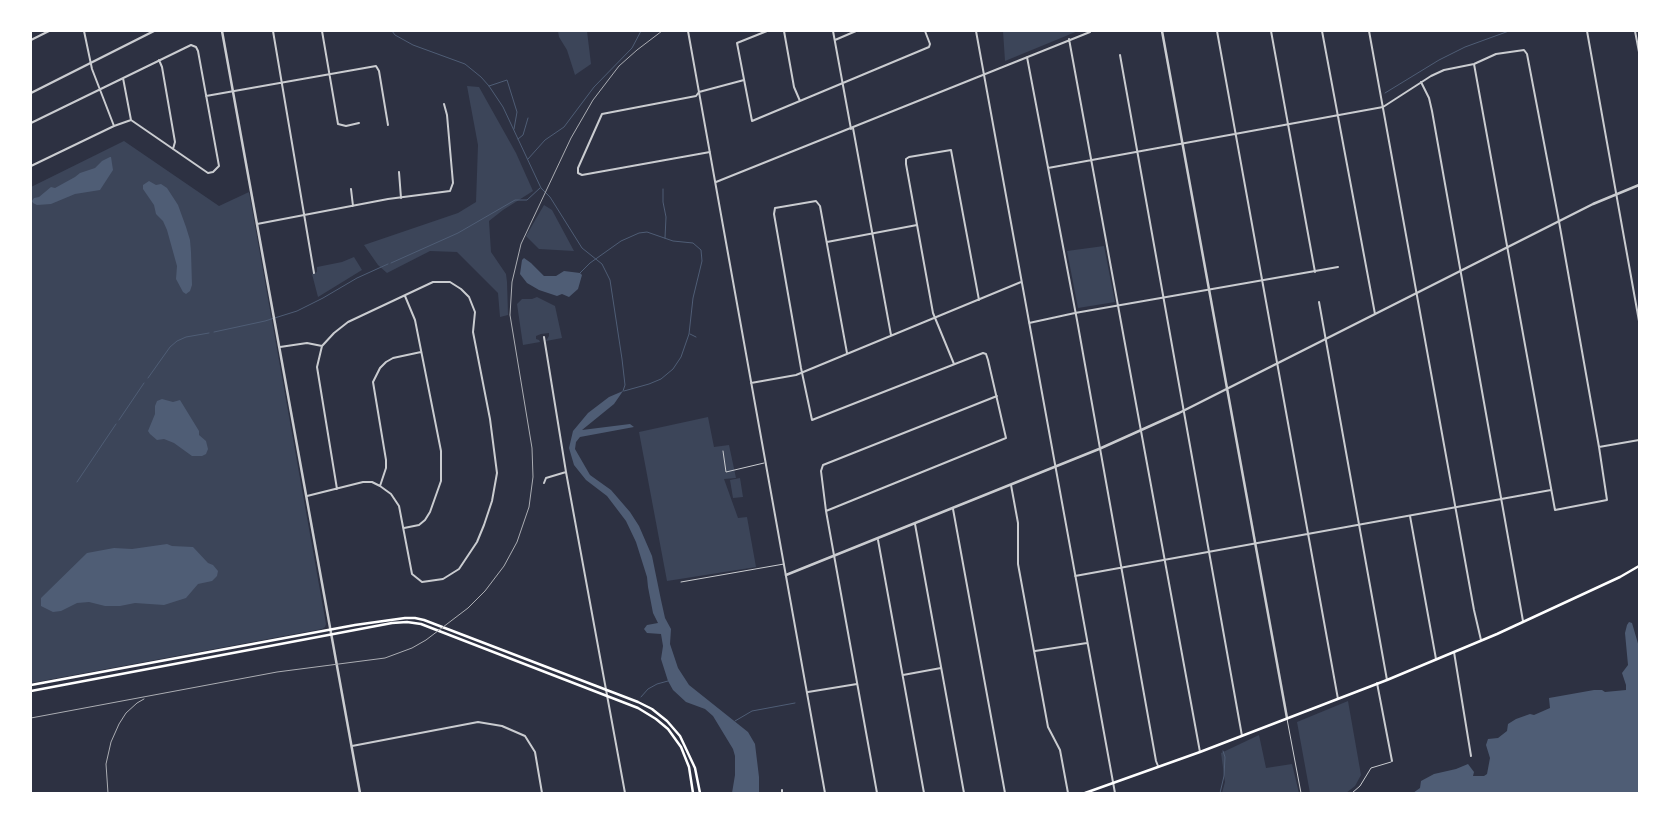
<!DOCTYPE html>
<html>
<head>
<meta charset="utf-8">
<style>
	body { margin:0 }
	#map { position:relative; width:1670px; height:824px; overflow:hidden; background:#2d3142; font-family:Helvetica,sans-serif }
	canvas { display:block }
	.frame { position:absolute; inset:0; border:32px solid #fff; pointer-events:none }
</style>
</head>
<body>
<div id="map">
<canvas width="1670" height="824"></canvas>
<div class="frame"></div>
</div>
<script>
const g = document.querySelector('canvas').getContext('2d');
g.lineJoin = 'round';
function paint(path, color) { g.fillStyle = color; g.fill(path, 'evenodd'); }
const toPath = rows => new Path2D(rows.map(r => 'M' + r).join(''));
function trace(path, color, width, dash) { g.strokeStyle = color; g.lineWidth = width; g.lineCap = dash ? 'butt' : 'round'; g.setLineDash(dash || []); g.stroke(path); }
paint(toPath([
	[558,31,587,31,591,64,575,75,567,50,559,37],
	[1003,31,1078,31,1005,61],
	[467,86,479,87,516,153,533,191,503,210,489,221,491,252,506,274,507,282,508,315,500,317,498,293,457,252,430,251,387,273,378,265,364,245,458,213,476,202,478,145],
	[124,141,219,206,249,192,326,624,325,627,322,629,31,683,31,187],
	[544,205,552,210,574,251,539,249,526,236],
	[1104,246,1115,302,1078,308,1067,251],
	[354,257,362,270,318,297,312,274,317,272,317,267,342,262],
	[537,297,555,306,562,338,546,341,549,336,549,333,541,334,536,336,536,339,539,340,540,342,523,345,517,304,522,299,532,299],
	[708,417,714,447,729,445,736,478,724,479,738,518,747,517,756,567,667,581,639,432],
	[740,478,743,497,733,498,730,480],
	[1348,701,1361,775,1355,786,1346,793,1310,793,1297,722],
	[1259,735,1266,768,1292,764,1299,793,1222,793,1225,782,1221,753]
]), '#3c4559');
paint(toPath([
	[110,157,111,157,113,170,100,190,75,194,51,204,37,205,33,203,32,201,34,198,39,197,51,187,55,188,75,177,80,173,95,168,102,161],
	[149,181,156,185,161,184,167,188,178,205,186,227,190,240,191,252,192,285,190,291,186,294,183,292,176,279,177,266,167,230,163,221,156,214,154,205,143,189,143,185],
	[524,258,531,263,544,276,556,276,564,271,580,273,582,275,578,289,569,297,562,294,557,296,539,290,527,283,520,274,522,260],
	[623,391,614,404,582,430,630,424,634,427,580,437,576,442,575,449,590,475,611,490,630,512,639,526,652,556,661,600,665,618,671,629,670,644,678,668,689,685,748,732,755,744,759,777,759,793,732,793,735,775,735,756,733,749,713,716,705,709,686,702,673,690,668,681,661,659,663,646,661,634,647,633,644,629,647,625,658,623,653,613,648,587,647,577,636,542,626,521,607,496,586,480,574,465,569,448,573,431,588,413,609,397],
	[162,399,173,402,180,400,199,431,199,435,206,441,208,449,206,454,202,456,192,456,174,443,164,439,157,440,150,434,148,431,155,414,155,406,157,401],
	[167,544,172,546,193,547,208,563,213,565,218,571,217,576,212,581,198,584,186,598,164,605,135,603,120,606,105,606,89,602,77,603,61,611,53,612,41,606,41,598,87,553,114,548,132,549],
	[1629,622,1632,623,1639,647,1639,793,1413,793,1420,788,1421,781,1434,774,1456,769,1468,764,1474,772,1473,776,1484,776,1487,774,1490,758,1486,745,1488,739,1498,738,1507,731,1508,724,1516,719,1530,714,1534,715,1550,708,1549,698,1594,690,1602,690,1605,692,1626,690,1626,685,1622,673,1628,665,1625,633,1627,625]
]), '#4f5d75');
trace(toPath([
	[392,31,395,35,413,45,465,64,481,77,489,86,503,107,541,188,550,197,582,248,602,264,610,280,622,359,625,385,623,391],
	[489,86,507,80,517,112,514,129],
	[1385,93,1439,60,1465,47,1509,31],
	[518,139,523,135,528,118],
	[528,159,545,140,564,127,594,87,632,48,641,31],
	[663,189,663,202,666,217,665,238],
	[391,263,458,233,515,200,527,200,540,188],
	[580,273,590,263,621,241,639,233,647,232,673,241,693,243,701,250,702,261,693,298,689,334,681,357,673,369,661,379,649,384,624,391],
	[214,332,265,321,297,311,323,298,357,278,388,264],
	[690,334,696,337],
	[148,378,170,347,177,341,186,337,209,333],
	[119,420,144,383],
	[77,482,116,424],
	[641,697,648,689,657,684,668,681],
	[735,721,752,711,795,703],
	[1220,793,1224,776,1225,757,1223,751]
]), '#4f5d75', 1);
trace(toPath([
	[723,451,726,472,764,463],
	[681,582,784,564],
	[1287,719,1301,793],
	[1352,793,1360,786,1371,768,1391,762]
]), '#caccd0', 1);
trace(toPath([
	[84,31,92,69,114,126],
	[273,31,314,273],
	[322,31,338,124,346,126,359,123],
	[688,31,825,793],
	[767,31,737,43,752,121,929,47,930,44,925,31],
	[784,31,794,87,800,101],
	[833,31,851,129],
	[976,31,1115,793],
	[1217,31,1338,699],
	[1271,31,1315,272],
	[1322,31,1375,314],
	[1369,31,1474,610,1481,640],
	[1587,31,1639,321],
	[1635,31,1639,52],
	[1069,39,1200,752],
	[31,40,49,31],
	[835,40,856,31],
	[1120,55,1242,736],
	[1027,57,1077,320,1156,761,1158,766],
	[159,60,162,67,175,142,173,149],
	[123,78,131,120],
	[1421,82,1429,98,1432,111,1523,621],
	[206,96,376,66,379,71,388,125],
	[31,123,191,45,196,47,198,51,219,166,213,172,208,173,131,120,114,126,31,166],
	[853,128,891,335],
	[710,152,593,173,582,175,578,173,578,168,602,114,696,96,699,92,744,80],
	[1048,168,1383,107,1431,76,1444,70,1474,64,1496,54,1524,50,1527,54,1558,216,1599,447,1607,500,1555,510,1474,64],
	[399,172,401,198],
	[716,182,1090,32],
	[351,189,353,206],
	[257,224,388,199,450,191,453,183,447,115,444,104],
	[827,242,917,225],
	[1319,302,1387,680],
	[1029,323,1075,313,1338,267],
	[544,337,566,472,625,793],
	[322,346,317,367,337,489],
	[280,347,307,343,322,346,334,333,348,322,433,282,450,282,461,289,469,297,475,312,473,332,490,419,497,473,492,501,484,525,477,542,459,569,443,579,422,582,412,574,399,506,391,494,380,486,372,482,363,482,307,496],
	[954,364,933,313,906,164,906,159,909,157,951,150,979,300],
	[751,383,796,375,1021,282],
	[1599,447,1639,440],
	[544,483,546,478,566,472],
	[1011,485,1018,523,1018,564,1048,727,1060,750,1068,793],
	[380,486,386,468,386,460,373,382,380,368,386,362,393,358,421,352],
	[953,509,1005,793],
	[826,511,1006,438,988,360,986,354,983,353,812,420,801,368,774,214,775,208,816,201,820,206,847,353],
	[1410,516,1436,659],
	[915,524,964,793],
	[404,528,419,525,425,520,430,512,441,481,441,451,415,320,405,296],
	[878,540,924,793],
	[1075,576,1551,490],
	[1035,651,1087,643],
	[1454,652,1471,756],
	[903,675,941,668],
	[1377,683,1392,761],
	[808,692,857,684],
	[352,746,478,722,502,726,525,736,535,752,542,793],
	[782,790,782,793],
	[877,793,826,511,821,471,823,465,997,396]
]), '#caccd0', 2);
trace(toPath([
	[222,31,360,793],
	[1162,31,1287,718],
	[31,93,154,31],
	[786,575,1099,449,1179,413,1593,204,1639,185]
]), '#caccd0', 2.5);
trace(toPath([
	[31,685,355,625,405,618,415,618,424,620,638,702,652,709,667,721,680,736,695,768,700,793],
	[31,691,392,623,407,622,421,624,638,708,656,719,668,729,681,747,689,767,693,793],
	[1085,793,1200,752,1387,680,1497,634,1620,577,1639,566]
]), '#fff', 2.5);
trace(toPath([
	[31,718,277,672,385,658,412,648,426,640,468,608,485,591,504,566,517,542,529,507,533,477,532,448,510,315,512,282,521,244,571,138,593,100,619,66,637,50,662,31],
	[108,793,106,764,111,742,119,724,126,713,137,703,144,699]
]), '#abadb3', 1);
</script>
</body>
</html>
